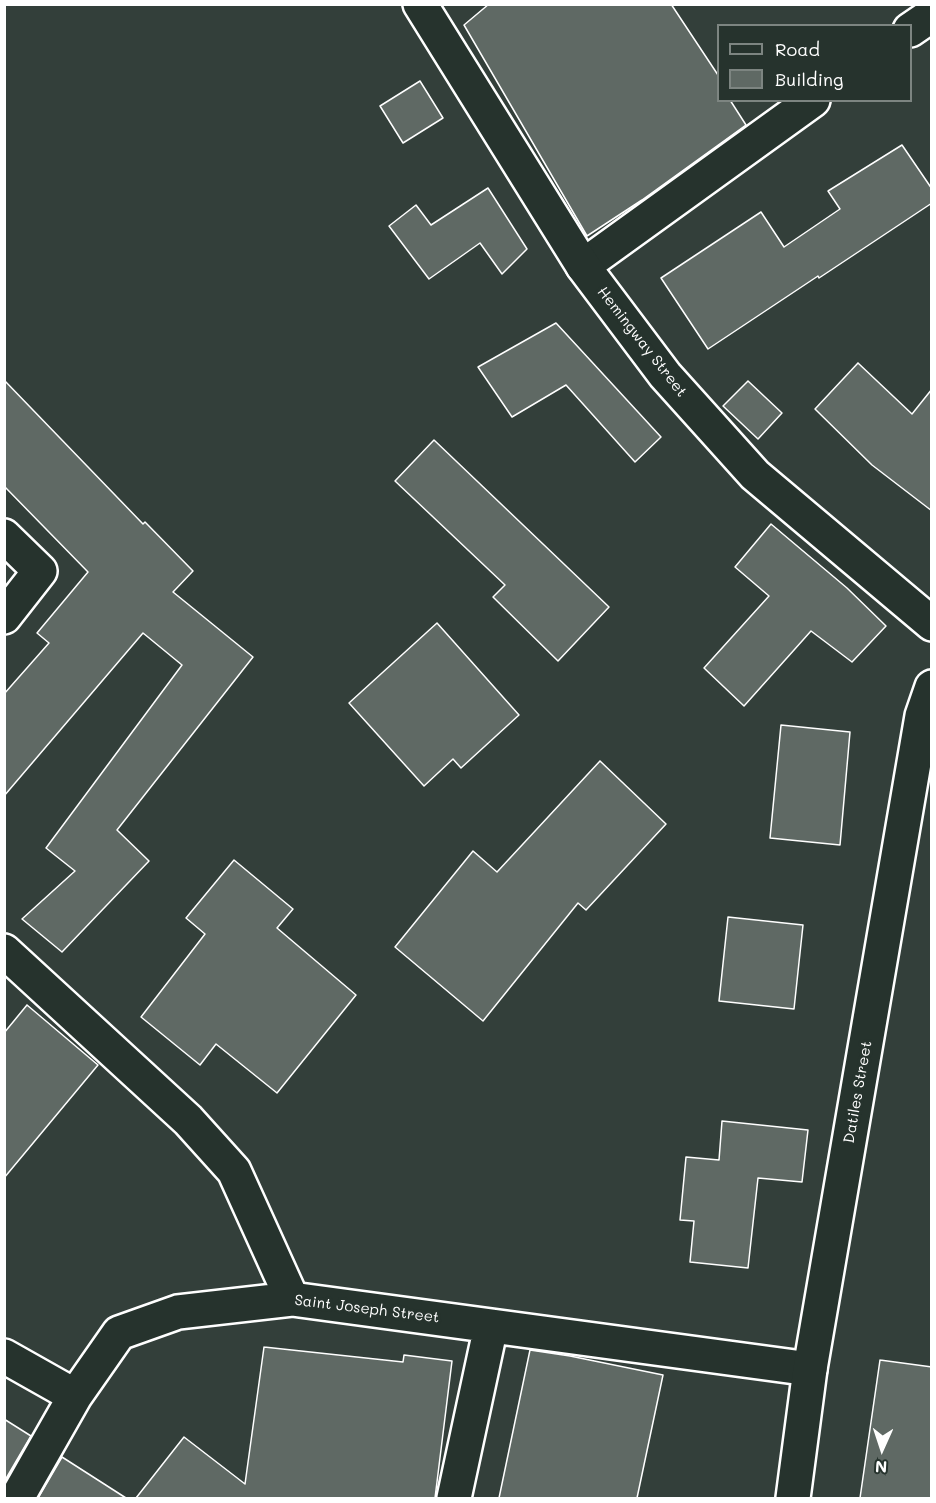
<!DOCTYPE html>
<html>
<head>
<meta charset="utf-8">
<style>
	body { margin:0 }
	#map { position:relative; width:936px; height:1503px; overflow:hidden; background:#333f3a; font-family:Mali,sans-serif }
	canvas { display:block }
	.frame { position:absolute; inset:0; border:6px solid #fff; pointer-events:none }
	.legend { position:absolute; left:717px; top:24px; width:195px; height:78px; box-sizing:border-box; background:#26332d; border:2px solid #7d8581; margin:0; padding:8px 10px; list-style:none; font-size:18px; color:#fff }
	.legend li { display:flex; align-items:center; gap:12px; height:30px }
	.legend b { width:30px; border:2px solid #7d8581 }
	.north { position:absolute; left:852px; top:1419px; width:60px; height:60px; -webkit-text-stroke:4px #26332d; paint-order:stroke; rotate:183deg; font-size:16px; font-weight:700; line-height:24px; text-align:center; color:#fff }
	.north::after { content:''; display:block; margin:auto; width:21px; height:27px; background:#fff; clip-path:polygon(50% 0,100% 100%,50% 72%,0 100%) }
</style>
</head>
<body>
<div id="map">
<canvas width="936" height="1503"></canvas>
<div class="frame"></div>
<ul class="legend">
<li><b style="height:8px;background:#26332d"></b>Road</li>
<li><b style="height:16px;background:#5f6964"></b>Building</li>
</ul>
<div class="north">N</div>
</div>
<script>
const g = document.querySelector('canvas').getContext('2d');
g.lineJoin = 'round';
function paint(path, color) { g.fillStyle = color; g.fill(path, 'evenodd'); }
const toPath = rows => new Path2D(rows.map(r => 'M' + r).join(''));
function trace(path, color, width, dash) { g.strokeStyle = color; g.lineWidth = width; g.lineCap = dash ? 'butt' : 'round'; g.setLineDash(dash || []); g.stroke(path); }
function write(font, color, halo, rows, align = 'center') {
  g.font = font + ' Mali,sans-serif'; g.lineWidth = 6; g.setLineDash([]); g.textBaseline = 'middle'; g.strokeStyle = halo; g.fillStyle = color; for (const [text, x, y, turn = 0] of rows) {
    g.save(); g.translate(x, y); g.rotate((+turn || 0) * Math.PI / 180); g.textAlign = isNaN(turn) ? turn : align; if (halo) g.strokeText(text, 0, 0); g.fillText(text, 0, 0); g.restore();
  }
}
const building = toPath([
	[489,4,671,4,718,75,718,100,730,100,746,125,642,200,587,236,464,25,489,4],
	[420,81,443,118,403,143,380,106,420,81],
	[902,145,932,189,932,203,819,278,818,276,708,349,661,278,761,212,784,247,840,209,828,191,902,145],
	[488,188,527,249,502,274,480,243,429,279,389,226,416,205,431,225,488,188],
	[556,323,661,437,635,462,566,385,512,417,478,367,556,323],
	[858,363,912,414,932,389,932,511,872,465,815,409,858,363],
	[4,380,143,524,145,522,193,571,173,592,253,657,117,830,149,861,62,952,22,919,75,871,46,848,182,665,143,633,4,796,4,694,49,643,37,633,88,572,4,486,4,380],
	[748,381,782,413,758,439,723,406,748,381],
	[434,440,609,607,558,661,493,597,505,585,395,481,434,440],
	[771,524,847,588,886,626,852,662,811,631,744,706,704,668,769,596,735,567,771,524],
	[437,623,519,715,461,768,453,759,424,786,349,703,437,623],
	[781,725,850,732,840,845,770,838,781,725],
	[600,761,666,824,586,910,578,903,483,1021,395,947,473,851,497,872,600,761],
	[234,860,293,909,277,928,356,995,277,1093,216,1044,200,1065,141,1017,205,934,186,918,234,860],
	[728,917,803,925,794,1009,719,1001,728,917],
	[27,1005,98,1065,4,1178,4,1033,27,1005],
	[722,1121,808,1130,802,1182,758,1178,748,1268,690,1262,694,1221,680,1220,686,1157,719,1160,722,1121],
	[264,1347,403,1362,404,1355,452,1361,435,1498,136,1498,184,1437,245,1484,264,1347],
	[530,1350,570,1356,663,1375,637,1498,499,1498,530,1350],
	[880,1360,932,1367,932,1498,860,1498,880,1360],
	[4,1419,31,1436,4,1482,4,1419],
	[62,1457,126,1498,38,1498,62,1457]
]);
paint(building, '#5f6964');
trace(building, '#fff', 1.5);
const minor = toPath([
	[910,30,932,15],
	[583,266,813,100],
	[4,536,40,571,4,617],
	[4,951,188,1120,234,1171,292,1299],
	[4,1356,75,1396],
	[17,1498,75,1396,119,1333,178,1312,292,1299,810,1369],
	[454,1498,491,1326]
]);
const secondary = toPath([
	[420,4,583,266,665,375,755,475,932,624],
	[793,1498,810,1369,922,716,932,687]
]);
trace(minor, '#fff', 38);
trace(secondary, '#fff', 38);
trace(minor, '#26332d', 33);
trace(secondary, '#26332d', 33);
write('15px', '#fff', '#26332d', [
	["Hemingway Street",642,342,52],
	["Datiles Street",858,1092,-80],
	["Saint Joseph Street",367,1309,7]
]);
</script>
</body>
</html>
